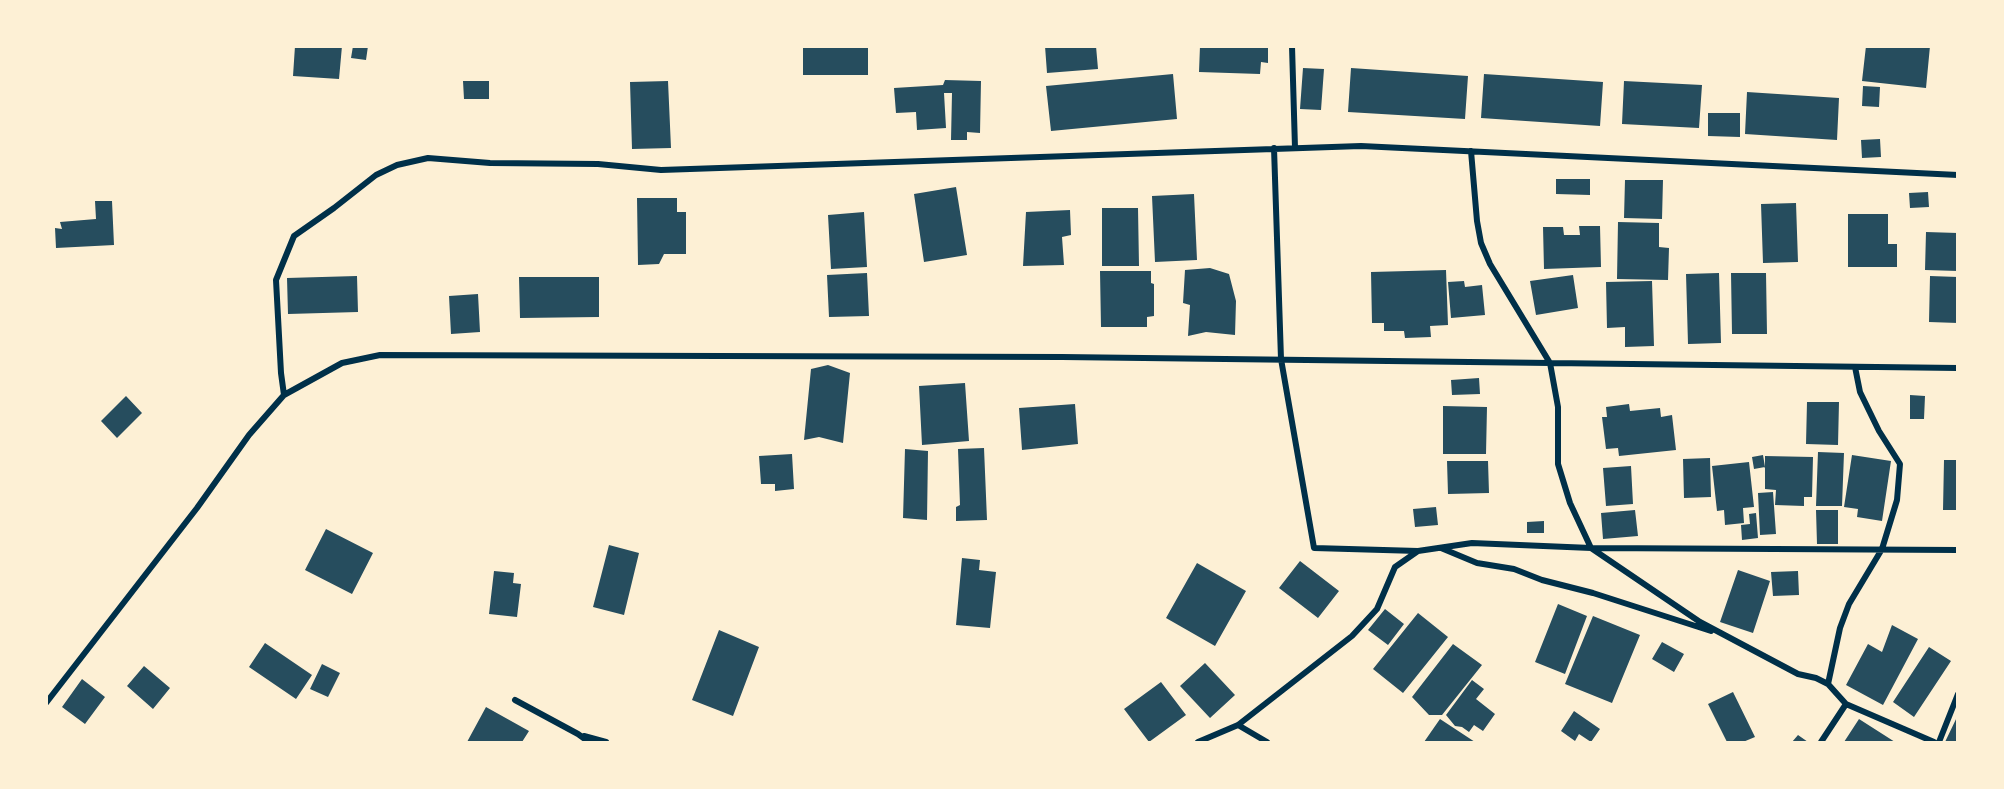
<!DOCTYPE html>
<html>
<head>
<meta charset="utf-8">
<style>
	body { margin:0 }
	#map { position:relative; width:2004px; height:789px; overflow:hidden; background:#fdf0d5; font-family:"PT Sans",sans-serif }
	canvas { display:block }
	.frame { position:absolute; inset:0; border:48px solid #fdf0d5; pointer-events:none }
</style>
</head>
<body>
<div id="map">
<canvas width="2004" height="789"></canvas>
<div class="frame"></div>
</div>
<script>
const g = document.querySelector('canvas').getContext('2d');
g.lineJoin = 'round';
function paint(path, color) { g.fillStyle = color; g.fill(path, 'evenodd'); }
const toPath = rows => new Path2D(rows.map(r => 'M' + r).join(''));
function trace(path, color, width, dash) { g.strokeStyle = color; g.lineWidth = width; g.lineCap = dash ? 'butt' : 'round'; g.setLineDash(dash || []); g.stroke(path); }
paint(toPath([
	[295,46,342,46,339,79,293,76],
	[353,46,368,46,366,60,351,58],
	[803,46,868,46,868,75,803,75],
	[1045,46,1096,46,1098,69,1047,73],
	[1200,46,1268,46,1268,63,1261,62,1260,74,1199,72],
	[1866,46,1930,46,1926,88,1862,81],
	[1303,68,1324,69,1321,110,1300,109],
	[1351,68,1468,76,1465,119,1348,112],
	[1173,74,1177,119,1051,131,1046,86],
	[1484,74,1603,82,1600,126,1481,118],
	[945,80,981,81,980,133,967,132,967,140,951,140,952,93,944,93,946,128,917,130,916,112,896,113,894,88,943,85],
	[463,81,489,81,489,99,464,99],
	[668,81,671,148,632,149,630,82],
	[1624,81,1702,85,1699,128,1622,124],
	[1863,86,1880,87,1879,107,1862,106],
	[1747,92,1839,98,1837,140,1745,134],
	[1708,113,1740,113,1740,137,1708,136],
	[1880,139,1881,157,1862,158,1861,140],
	[1556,179,1590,179,1590,195,1556,194],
	[1625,180,1663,180,1662,219,1624,218],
	[956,187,967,255,924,262,914,194],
	[1928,192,1929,207,1910,208,1909,193],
	[1194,194,1197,260,1155,262,1152,196],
	[637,198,677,198,677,212,686,212,686,254,664,254,659,264,638,265],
	[95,201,112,201,114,245,56,248,55,228,62,229,60,222,96,219],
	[1796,203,1798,262,1763,263,1761,204],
	[1102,208,1138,208,1139,266,1102,266],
	[1070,210,1071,235,1062,237,1064,265,1023,266,1026,212],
	[864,212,867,267,831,269,828,215],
	[1848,214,1888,214,1888,244,1897,244,1897,267,1848,267],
	[1618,222,1659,223,1659,247,1669,248,1668,280,1617,279],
	[1579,226,1600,226,1601,267,1544,269,1543,227,1563,227,1564,235,1580,235],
	[1926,232,1958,233,1958,271,1925,270],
	[1210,268,1229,274,1236,301,1235,335,1206,332,1188,336,1190,305,1183,303,1185,270],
	[1446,270,1448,325,1430,326,1431,337,1405,338,1404,331,1384,331,1384,323,1372,323,1371,272],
	[1100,271,1151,271,1151,283,1154,284,1154,316,1147,317,1147,327,1101,327],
	[867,273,869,316,829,317,827,275],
	[1719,273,1721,343,1688,344,1686,274],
	[1731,273,1766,273,1767,334,1732,334],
	[1573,275,1578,308,1536,315,1530,281],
	[357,276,358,312,288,314,287,278],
	[1930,276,1958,277,1958,323,1929,322],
	[519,277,599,277,599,317,520,318],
	[1464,281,1465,287,1482,285,1485,315,1451,318,1448,282],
	[1652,281,1654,346,1625,347,1625,327,1607,328,1606,282],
	[478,294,480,332,451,334,449,296],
	[828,365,850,373,843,443,819,437,804,440,811,369],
	[1479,378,1480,394,1452,395,1451,380],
	[965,383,969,441,922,445,919,386],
	[1910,395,1925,396,1924,419,1910,419],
	[126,396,142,413,117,438,101,421],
	[1807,402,1839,402,1838,445,1806,444],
	[1075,404,1078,444,1022,450,1019,408],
	[1629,404,1630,411,1660,408,1661,417,1672,415,1676,450,1619,456,1618,448,1606,449,1602,417,1607,417,1606,407],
	[1443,406,1487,407,1486,454,1443,454],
	[984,448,987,520,956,521,956,507,960,505,958,449],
	[905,449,928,451,927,520,903,518],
	[1818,452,1844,453,1842,506,1816,506],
	[792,454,794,489,775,491,775,484,761,484,759,456],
	[1763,455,1765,467,1754,469,1752,457],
	[1852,455,1891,461,1882,521,1857,517,1858,509,1844,507],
	[1765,456,1813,457,1812,497,1804,497,1804,506,1775,505,1776,490,1765,489],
	[1710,458,1711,497,1684,498,1683,459],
	[1944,460,1958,460,1958,510,1943,510],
	[1447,461,1488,461,1489,493,1448,494],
	[1749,462,1754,507,1743,508,1744,523,1725,525,1724,510,1717,511,1712,466],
	[1631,466,1633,504,1606,506,1603,468],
	[1773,492,1776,534,1760,535,1758,493],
	[1436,507,1438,525,1415,527,1413,509],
	[1635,510,1638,536,1603,539,1601,513],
	[1816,510,1838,510,1838,544,1817,544],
	[1756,513,1758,538,1742,540,1741,525,1750,524,1749,514],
	[1544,521,1544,533,1527,533,1527,522],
	[326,529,373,553,352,594,305,570],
	[609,545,639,553,624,615,593,607],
	[962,558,980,560,979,570,996,572,990,628,956,625],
	[1300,561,1339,591,1318,618,1279,588],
	[1197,563,1246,591,1215,646,1166,618],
	[1738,570,1770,581,1753,633,1720,622],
	[494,571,514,573,513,583,521,584,517,617,489,614],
	[1798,571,1799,595,1773,596,1771,572],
	[1558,604,1587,616,1565,674,1535,662],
	[1385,609,1404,624,1388,645,1368,630],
	[1418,613,1448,637,1403,693,1373,669],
	[1593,616,1640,635,1612,703,1565,684],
	[1892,625,1918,639,1883,705,1846,685,1868,644,1882,652],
	[719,630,759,647,733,716,692,700],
	[1662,642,1684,654,1674,672,1652,659],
	[265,643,312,675,296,699,249,667],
	[1453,644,1482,665,1442,715,1429,715,1412,697],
	[1929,647,1951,661,1914,717,1893,702],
	[1205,663,1235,695,1210,718,1180,686],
	[322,664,340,673,328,697,310,689],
	[144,666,170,688,153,709,127,686],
	[82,679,105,697,85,724,62,707],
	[1472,680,1484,689,1476,699,1495,714,1483,731,1474,725,1469,732,1462,727,1455,726,1446,715],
	[1161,682,1186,715,1149,742,1124,709],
	[1733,692,1755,737,1743,742,1727,742,1708,704],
	[486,707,529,731,522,742,467,742],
	[1574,711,1600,729,1591,742,1579,734,1575,741,1561,731],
	[1958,715,1958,742,1945,742],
	[1440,719,1475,742,1424,742],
	[1859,719,1895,742,1844,742],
	[1798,735,1808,742,1792,742]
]), '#264d5e');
trace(toPath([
	[1292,46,1295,148],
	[1274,148,1281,359,1314,548,1418,551],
	[1471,151,1477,221,1481,243,1490,264,1550,363,1558,407,1558,464,1570,503,1591,548,1700,622,1798,674,1816,678,1828,684,1846,704,1934,742],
	[284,395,342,363,380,355,1062,357,1958,368],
	[1441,548,1477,563,1514,569,1542,580,1593,593,1711,631],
	[1828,684,1840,628,1849,604,1882,549,1897,500,1900,464,1879,431,1860,392,1855,367],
	[515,700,578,734,589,742],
	[46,703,197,508,249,435,284,395,281,373,276,280,294,236,334,208,376,175,397,165,428,158,490,163,598,164,661,170,1361,146,1958,175],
	[1238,725,1267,742],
	[584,736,606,742],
	[1198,742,1238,725,1352,636,1377,609,1395,567,1418,551,1472,543,1591,548,1958,550],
	[1821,742,1846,704],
	[1939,742,1958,694]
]), '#003049', 6);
</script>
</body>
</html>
